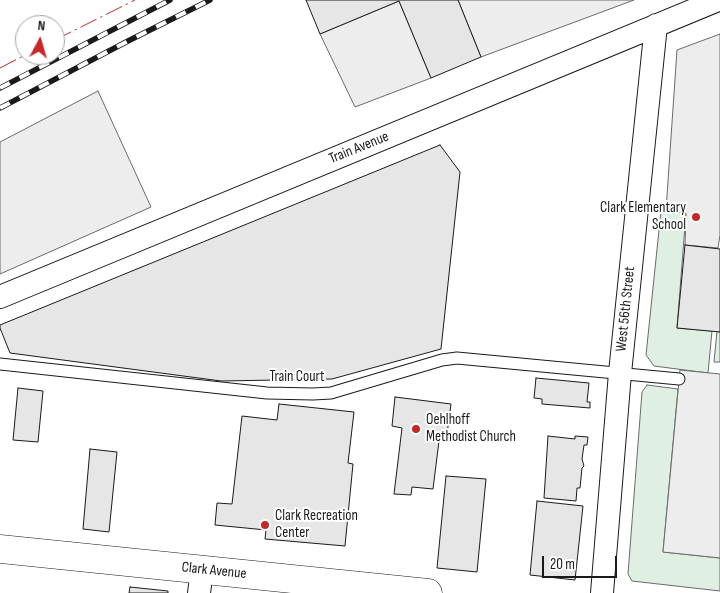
<!DOCTYPE html>
<html>
<head>
<meta charset="utf-8">
<style>
	body { margin:0 }
	#map { position:relative; width:720px; height:593px; overflow:hidden; background:#fff; font-family:"Sofia Sans Condensed",sans-serif }
	canvas { display:block }
	.north { position:absolute; left:15px; top:15px; width:50px; height:50px; box-sizing:border-box; background:#fff; border:1px solid #a3a3a3; border-radius:50%; rotate:6deg; font-size:14px; font-weight:700; line-height:20px; text-align:center; color:#1a1a1a }
	.north::after { content:''; display:block; margin:auto; width:18px; height:22px; background:#c62828; clip-path:polygon(50% 0,100% 100%,50% 72%,0 100%) }
	.scale { position:absolute; left:542px; top:556px; width:75px; height:22px; box-sizing:border-box; border:2px solid #1a1a1a; border-top:0; padding-left:6px; font-size:15px; line-height:18px; white-space:nowrap; color:#1a1a1a; -webkit-text-stroke:4px #fff; paint-order:stroke }
</style>
</head>
<body>
<div id="map">
<canvas width="720" height="593"></canvas>
<div class="north">N</div>
<div class="scale">20 m</div>
</div>
<script>
const g = document.querySelector('canvas').getContext('2d');
g.lineJoin = 'round';
function paint(path, color) { g.fillStyle = color; g.fill(path, 'evenodd'); }
const toPath = rows => new Path2D(rows.map(r => 'M' + r).join(''));
function trace(path, color, width, dash) { g.strokeStyle = color; g.lineWidth = width; g.lineCap = dash ? 'butt' : 'round'; g.setLineDash(dash || []); g.stroke(path); }
function write(font, color, halo, rows, align = 'center') {
  g.font = font + ' "Sofia Sans Condensed",sans-serif'; g.lineWidth = 4; g.setLineDash([]); g.textBaseline = 'middle'; g.strokeStyle = halo; g.fillStyle = color; for (const [text, x, y, turn = 0] of rows) {
    g.save(); g.translate(x, y); g.rotate((+turn || 0) * Math.PI / 180); g.textAlign = isNaN(turn) ? turn : align; if (halo) g.strokeText(text, 0, 0); g.fillText(text, 0, 0); g.restore();
  }
}
const green = toPath([
	[661,211,686,213,677,328,712,331,708,373,654,366,646,355,661,211],
	[717,331,720,332,720,362,714,362,717,331],
	[647,385,678,389,663,552,720,558,720,591,632,581,628,574,642,392,647,385]
]);
paint(green, '#e0efe3');
trace(green, '#6a6a6a', 1);
const parking = toPath([
	[458,0,634,0,481,57,458,0],
	[399,1,431,78,355,107,320,34,399,1],
	[720,34,720,235,718,248,685,245,686,213,666,210,677,50,720,34],
	[98,91,151,207,0,274,0,142,98,91],
	[680,370,720,374,720,558,663,552,680,370]
]);
paint(parking, '#ededed');
trace(parking, '#6a6a6a', 1);
const building = toPath([
	[306,0,458,0,481,57,431,78,399,1,320,34,306,0],
	[440,145,460,172,441,349,332,379,221,381,10,353,0,328,0,325,440,145],
	[685,245,720,249,720,332,677,328,685,245],
	[536,378,589,383,587,402,590,402,590,408,542,404,542,399,534,398,536,378],
	[18,388,43,391,38,442,13,440,18,388],
	[395,397,451,404,447,434,440,433,433,489,412,487,411,495,394,494,402,428,392,426,395,397],
	[279,404,354,412,348,463,353,464,345,546,265,539,266,530,215,525,217,503,232,504,242,416,277,420,279,404],
	[548,436,575,439,575,436,588,437,587,445,584,445,582,459,584,466,582,468,580,488,577,488,576,501,544,498,548,436],
	[90,449,117,452,109,532,83,529,90,449],
	[446,476,486,479,477,572,437,568,446,476],
	[537,501,583,506,575,580,530,575,537,501],
	[130,587,168,591,168,593,129,593,130,587]
]);
paint(building, '#e6e6e6');
trace(building, '#1a1a1a', 1);
const lane = toPath([
	[0,364,267,393,313,394,331,393,442,360,457,358,679,379]
]);
const street = toPath([
	[0,297,718,0],
	[199,593,202,570],
	[602,593,620,373,656,25]
]);
const secondary = toPath([
	[0,549,428,593]
]);
trace(lane, '#1a1a1a', 13);
trace(street, '#1a1a1a', 24);
trace(secondary, '#1a1a1a', 29);
trace(lane, '#fff', 11);
trace(street, '#fff', 22);
trace(secondary, '#fff', 28);
const rail = toPath([
	[0,88,170,0],
	[0,108,128,41,210,0]
]);
trace(rail, '#1a1a1a', 5.5);
trace(rail, '#fff', 4, [11]);
trace(toPath([
	[55,40,135,0],
	[0,68,25,55]
]), '#c62828', 1, [18, 4, 2.5, 4]);
for (const [x, y, r, color] of [
	[696,217,5,"#c62828"],
	[416,429,5,"#c62828"],
	[265,525,5,"#c62828"]
]) { const dot = new Path2D(); dot.arc(x, y, r, 0, 2 * Math.PI); g.fillStyle = color; g.fill(dot); trace(dot, '#fff', 2); }
write('15px', '#1a1a1a', '#fff', [
	["Train Avenue",359,148,-22],
	["West 56th Street",626,309,-84],
	["Train Court",297,377],
	["Clark Avenue",214,571,6]
]);
write('15px', '#1a1a1a', '#fff', [
	["Clark Elementary",686,208,"right"],
	["School",686,225,"right"],
	["Oehlhoff",426,420],
	["Methodist Church",426,437],
	["Clark Recreation",275,516],
	["Center",275,533]
], 'left');
</script>
</body>
</html>
